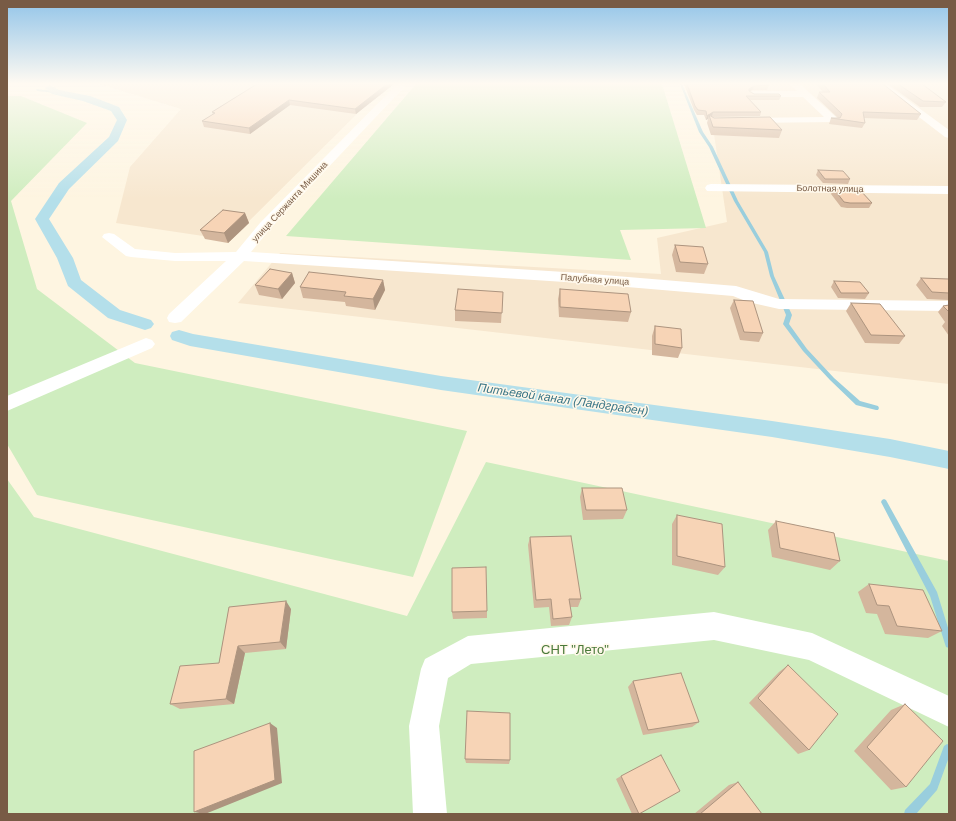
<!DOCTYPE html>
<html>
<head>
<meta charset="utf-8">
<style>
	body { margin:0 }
	#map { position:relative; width:956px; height:821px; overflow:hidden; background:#fef5e1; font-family:Arial,sans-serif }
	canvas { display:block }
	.frame { position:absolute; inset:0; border:8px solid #785b45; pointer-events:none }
</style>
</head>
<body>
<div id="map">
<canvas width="956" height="821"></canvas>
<div class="frame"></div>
</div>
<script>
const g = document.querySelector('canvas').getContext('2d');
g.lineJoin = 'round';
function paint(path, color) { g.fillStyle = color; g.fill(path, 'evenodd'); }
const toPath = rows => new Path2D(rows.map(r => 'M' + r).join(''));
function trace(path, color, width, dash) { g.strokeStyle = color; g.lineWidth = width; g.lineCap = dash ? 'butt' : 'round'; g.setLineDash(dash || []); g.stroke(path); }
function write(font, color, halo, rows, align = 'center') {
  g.font = font + ' Arial,sans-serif'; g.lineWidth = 3; g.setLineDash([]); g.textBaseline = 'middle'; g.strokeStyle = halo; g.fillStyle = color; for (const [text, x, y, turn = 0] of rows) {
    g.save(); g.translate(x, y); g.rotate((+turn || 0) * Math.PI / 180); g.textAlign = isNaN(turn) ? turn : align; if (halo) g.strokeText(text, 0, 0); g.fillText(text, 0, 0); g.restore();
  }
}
paint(toPath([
	[99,84,372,84,376,95,230,240,116,223,130,167,181,109],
	[692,84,949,84,949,384,238,303,280,253,661,274,657,238,727,222,712,121]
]), '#f7e7cf');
paint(toPath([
	[416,84,662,84,706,228,620,230,631,260,286,236],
	[7,96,21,96,87,123,11,201,37,289,135,363,467,431,413,577,37,495,7,444],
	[486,462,949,561,949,814,7,814,7,479,34,517,407,616]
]), '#cfedbf');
paint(toPath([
	[680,84,682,84,703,132,713,147,738,201,768,252,774,276,792,315,789,324,807,349,834,378,860,401,878,406,879,408,878,410,876,410,856,405,830,380,803,351,783,324,786,315,770,276,764,252,734,201,709,147,699,132,680,84],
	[36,89,56,91,57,92,56,93,37,91,36,89],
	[884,499,886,500,937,592,949,631,949,648,946,647,945,644,930,596,881,502,882,500,884,499],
	[947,744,949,745,949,757,937,790,916,814,904,814,905,810,930,784,944,746,947,744]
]), '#99cedd');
paint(toPath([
	[50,85,59,90,90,96,119,107,127,120,118,141,69,189,49,219,73,258,81,280,120,310,151,320,154,324,151,328,145,330,108,318,68,286,57,258,35,219,59,183,109,137,117,120,111,111,83,101,52,94,45,88,50,85],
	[179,330,193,334,441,376,772,421,890,439,949,451,949,469,890,457,772,437,441,390,190,346,172,340,170,336,172,332,179,330]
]), '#b4dfea');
paint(toPath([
	[397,84,407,84,270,229,251,252,580,273,736,286,779,299,949,301,949,311,779,309,748,302,733,296,580,283,244,261,181,322,175,323,169,322,167,318,169,314,226,261,175,261,131,257,126,256,102,237,104,234,109,233,114,234,135,249,175,253,236,252,260,223,397,84],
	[790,84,800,84,837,118,838,120,837,122,742,123,741,121,742,119,746,118,824,117,803,97,753,97,748,94,753,91,797,91,790,84],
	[876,84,886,84,949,130,949,138,945,137,876,84],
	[711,184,949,186,949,194,707,191,705,188,707,185,711,184],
	[146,338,152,340,155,344,152,348,7,411,7,396,146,338],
	[714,612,812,633,949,696,949,727,809,660,714,640,471,664,448,678,439,726,447,814,413,814,409,726,421,669,425,659,468,636,714,612]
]), '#fff');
paint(toPath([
	[257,84,394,84,356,114,290,105,250,134,204,127,202,121,213,115,212,112],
	[684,84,767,84,769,85,767,90,752,90,749,92,754,94,781,96,779,100,750,100,761,112,760,116,712,117,714,118,782,130,779,138,711,135,707,123,708,119,706,120,704,115,697,115,694,110],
	[816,84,883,84,921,114,917,120,864,118,865,123,862,128,829,124,831,118,838,118,817,98,819,92,823,92],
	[888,84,922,84,946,102,942,107,920,107],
	[818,170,850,179,848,184,823,183,816,175],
	[834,189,872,203,869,208,847,208,841,207,831,194],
	[245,213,249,223,228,243,205,239,200,230],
	[675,245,708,264,704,274,676,272,672,255],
	[292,273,295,283,282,299,259,295,255,285],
	[921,278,949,280,949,300,927,299,916,285],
	[383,280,385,290,375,310,346,306,345,302,303,298,300,287],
	[834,281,869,293,865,299,838,298,831,287],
	[560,289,631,312,628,322,559,317,558,299],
	[503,292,501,323,455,321,455,310],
	[734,300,763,333,759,342,740,340,730,308],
	[851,303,905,336,899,344,865,343,846,311],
	[949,305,949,336,942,326,945,322,938,312,943,306],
	[655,326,682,348,678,358,652,355,652,336],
	[582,488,627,510,623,519,583,520,580,497],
	[677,515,725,567,718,575,672,565,672,524],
	[776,521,840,561,830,570,772,557,768,530],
	[530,537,581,599,578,607,570,607,572,617,569,625,551,626,549,607,534,608,528,545],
	[869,584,942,631,928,638,885,634,877,614,866,613,858,592],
	[229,607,291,609,286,649,245,653,234,704,180,709,170,704,219,663],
	[487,611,487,618,453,619,452,612],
	[788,665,809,750,798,754,749,703,779,672],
	[633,681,699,722,692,727,643,735,628,687],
	[905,704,906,787,891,790,854,751,891,710],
	[465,759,510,760,509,764,466,763],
	[621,776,640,814,632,814,616,779],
	[738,782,762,814,694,814,729,785]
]), '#d4b69d');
paint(toPath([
	[387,84,394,84,356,114,355,109],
	[754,86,752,90,747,93,749,89],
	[289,100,290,105,250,134,249,128],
	[713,112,712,116,709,115,708,119,706,120,707,116],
	[245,213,249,223,228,243,224,233],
	[292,273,295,283,282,299,278,289],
	[383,280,385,290,375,310,373,299],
	[286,601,291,609,286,649,280,642],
	[238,646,245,653,234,704,226,699],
	[270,723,277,728,282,783,205,814,194,812]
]), '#ad947f');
const building = toPath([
	[257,84,387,84,355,109,289,100,249,128,202,121,215,113,212,112,257,84],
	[687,84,767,84,769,85,754,86,749,89,749,91,754,94,779,94,781,96,746,96,761,112,713,112,707,116,706,111,698,110,695,106,687,84],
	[823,84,883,84,921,114,863,112,865,123,831,118,840,118,842,114,819,92,830,92,823,84],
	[898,84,922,84,946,102,923,101,898,84],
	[709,115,714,118,770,117,782,130,713,127,709,115],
	[818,170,843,171,850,179,825,179,818,170],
	[834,189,860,190,872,203,850,203,844,202,834,189],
	[223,210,245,213,224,233,200,230,223,210],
	[675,245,703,247,708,264,680,262,675,245],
	[270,269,292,273,278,289,255,285,270,269],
	[309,272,383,280,373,299,344,296,346,292,300,287,309,272],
	[921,278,948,279,949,280,949,293,932,292,921,278],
	[834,281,860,282,869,293,841,293,834,281],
	[458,289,503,292,502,313,455,310,458,289],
	[560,289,628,294,631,312,560,307,560,289],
	[734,300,753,301,763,333,744,332,734,300],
	[851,303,880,304,905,336,871,335,851,303],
	[949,305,949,312,943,306,949,305],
	[655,326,681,329,682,348,655,344,655,326],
	[582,488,622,488,627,510,586,510,582,488],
	[677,515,722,524,725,567,677,556,677,515],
	[776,521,834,533,840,561,780,548,776,521],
	[571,536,581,599,569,599,572,617,553,619,551,599,536,600,530,537,571,536],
	[486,567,487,611,452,612,452,568,486,567],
	[869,584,923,590,942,631,897,626,889,606,877,605,869,584],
	[286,601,280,642,238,646,226,699,170,704,180,666,219,663,229,607,286,601],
	[788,665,838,714,809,750,758,698,788,665],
	[681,673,699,722,648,730,633,681,681,673],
	[905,704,943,741,906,787,867,747,905,704],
	[467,711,510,713,510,760,465,759,467,711],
	[270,723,275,780,194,812,194,751,270,723],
	[661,755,680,791,639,814,621,776,661,755],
	[738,782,762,814,700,814,738,782]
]);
paint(building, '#f7d4b6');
trace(building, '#ad947f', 1);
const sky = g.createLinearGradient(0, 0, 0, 199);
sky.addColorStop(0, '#93c5e9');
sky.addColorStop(0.42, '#fffaf2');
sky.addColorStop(1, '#fffaf200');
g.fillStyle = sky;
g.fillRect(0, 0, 956, 199);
write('9px', '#785b45', '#fff8ea', [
	["Болотная улица",830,189,1],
	["улица Сержанта Мишина",290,202,-47],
	["Палубная улица",595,280,4]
]);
write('italic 12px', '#3b7687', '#fff8ea', [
	["Питьевой канал (Ландграбен)",563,400,8]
]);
write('13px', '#497a3a', '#fff8ea', [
	["СНТ \"Лето\"",575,650]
]);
</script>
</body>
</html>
